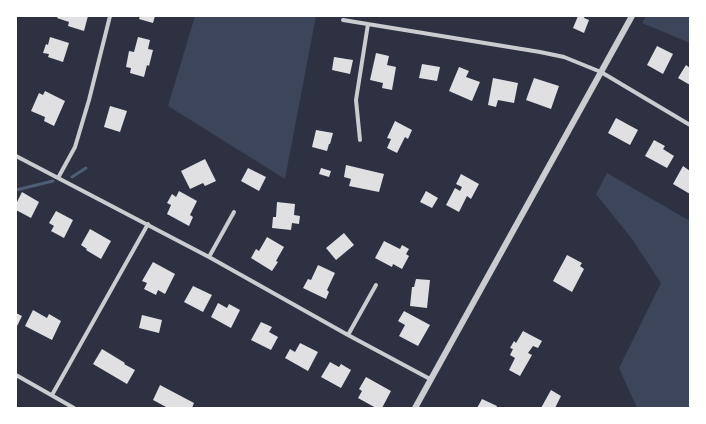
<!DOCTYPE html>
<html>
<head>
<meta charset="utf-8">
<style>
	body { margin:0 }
	#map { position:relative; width:706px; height:424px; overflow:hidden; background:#2d3142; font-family:"PT Serif",serif }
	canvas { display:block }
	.frame { position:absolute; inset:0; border:17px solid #fff; pointer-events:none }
</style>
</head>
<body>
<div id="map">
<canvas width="706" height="424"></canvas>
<div class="frame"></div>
</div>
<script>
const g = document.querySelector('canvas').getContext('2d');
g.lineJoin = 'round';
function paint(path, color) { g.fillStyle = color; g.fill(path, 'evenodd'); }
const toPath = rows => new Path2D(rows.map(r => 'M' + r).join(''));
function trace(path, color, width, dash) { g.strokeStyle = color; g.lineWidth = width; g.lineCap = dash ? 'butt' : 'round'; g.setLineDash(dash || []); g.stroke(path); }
paint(toPath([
	[195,16,316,16,285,179,168,106],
	[646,16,690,16,690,43,642,23],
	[607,173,690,221,690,408,637,408,619,368,661,283,632,239,596,194]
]), '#3c4559');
trace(toPath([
	[72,177,86,168],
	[16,190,53,181]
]), '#4f5d75', 3);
paint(toPath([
	[58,16,88,16,84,31,68,26,69,22,57,18],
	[140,16,155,16,153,23,139,19],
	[578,16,585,16,584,18,589,20,584,33,573,28],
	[50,37,69,43,63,62,48,57,49,54,43,53,46,44,48,45],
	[138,37,150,40,148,49,153,50,149,66,147,65,144,77,130,73,131,68,126,67,129,51,134,52],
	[657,46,673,54,663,74,647,65],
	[376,53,389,56,387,65,396,67,392,90,382,88,383,83,370,80],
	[334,57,353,60,350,74,332,70],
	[422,64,440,67,437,81,419,78],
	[686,65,690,68,690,85,678,78],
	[459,67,469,71,466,77,480,82,472,101,449,91],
	[493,78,518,83,514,103,498,100,496,107,488,105],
	[534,78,559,86,551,109,526,100],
	[45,91,65,101,54,126,44,121,45,117,31,111,39,93,43,95],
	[110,106,127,111,120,132,104,127],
	[616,118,638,130,630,145,608,133],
	[395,121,412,130,408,139,405,137,397,153,387,148,391,139,387,138],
	[316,130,333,133,330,144,329,144,327,151,312,147],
	[654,140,665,146,663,149,674,156,667,168,645,156],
	[205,159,216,181,205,186,203,183,190,189,181,171],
	[346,165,384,174,379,192,349,186,351,179,344,177],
	[683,166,690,171,690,194,673,184],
	[248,168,266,177,259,191,241,181],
	[321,168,331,171,329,177,319,174],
	[461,174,479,184,471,199,467,196,459,212,446,205,455,188,460,191,462,187,456,184],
	[179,191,197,201,190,215,193,217,189,226,167,214,171,205,167,203,172,194,176,197],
	[426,191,438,198,432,208,420,202],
	[22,192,39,202,31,218,16,210,16,204],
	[277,202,295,204,294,215,300,216,299,224,292,223,291,230,272,228,273,217,276,217],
	[56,211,73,220,64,238,51,231,54,226,49,223],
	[90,229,111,241,101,259,86,250,87,249,81,245],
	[344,233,354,245,336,260,326,248],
	[267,237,284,247,276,261,278,262,272,271,251,258,256,249,259,251],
	[384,241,400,249,402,245,409,249,406,254,409,256,402,269,393,264,392,267,375,258],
	[567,255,582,263,580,266,584,269,572,292,553,281],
	[153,262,175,274,165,294,158,290,156,295,144,289,147,283,142,281],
	[318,265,335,273,327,290,329,292,326,299,303,288,308,279,311,280],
	[416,279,430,280,427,308,410,306,412,287,414,287],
	[193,286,212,295,203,312,184,302],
	[218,303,227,308,229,304,240,310,231,328,211,317],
	[33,310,47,318,49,314,61,321,52,340,25,326],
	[404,311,430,325,418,346,399,336,405,325,398,321],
	[16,313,22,316,16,328],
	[142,315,162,320,159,333,139,328],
	[261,322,272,327,269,332,278,337,271,350,251,340],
	[523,331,542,341,538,348,533,346,528,353,532,355,520,376,509,370,515,358,510,355,513,349,510,348,514,341,516,343],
	[300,343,318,352,308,371,285,358,290,349,295,352],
	[102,349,125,363,124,364,135,370,127,384,93,364],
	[330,362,339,367,341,364,351,370,341,388,321,377],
	[366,377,391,391,382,408,376,408,358,398,362,391,359,389],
	[160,385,194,403,192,408,168,408,153,400],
	[551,390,561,396,555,408,541,408],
	[482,399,497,406,496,408,477,408]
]), '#e0e0e3');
trace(toPath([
	[343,20,540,52,564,57,601,72,690,125],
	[360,140,356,100,368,24],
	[16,156,209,257,348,335,430,379],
	[58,178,75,147,89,100,110,16],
	[209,257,234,212],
	[348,335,376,285],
	[16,375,74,408],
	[52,395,148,224]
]), '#caccd0', 4);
trace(toPath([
	[415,408,632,16]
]), '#caccd0', 6);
</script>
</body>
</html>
